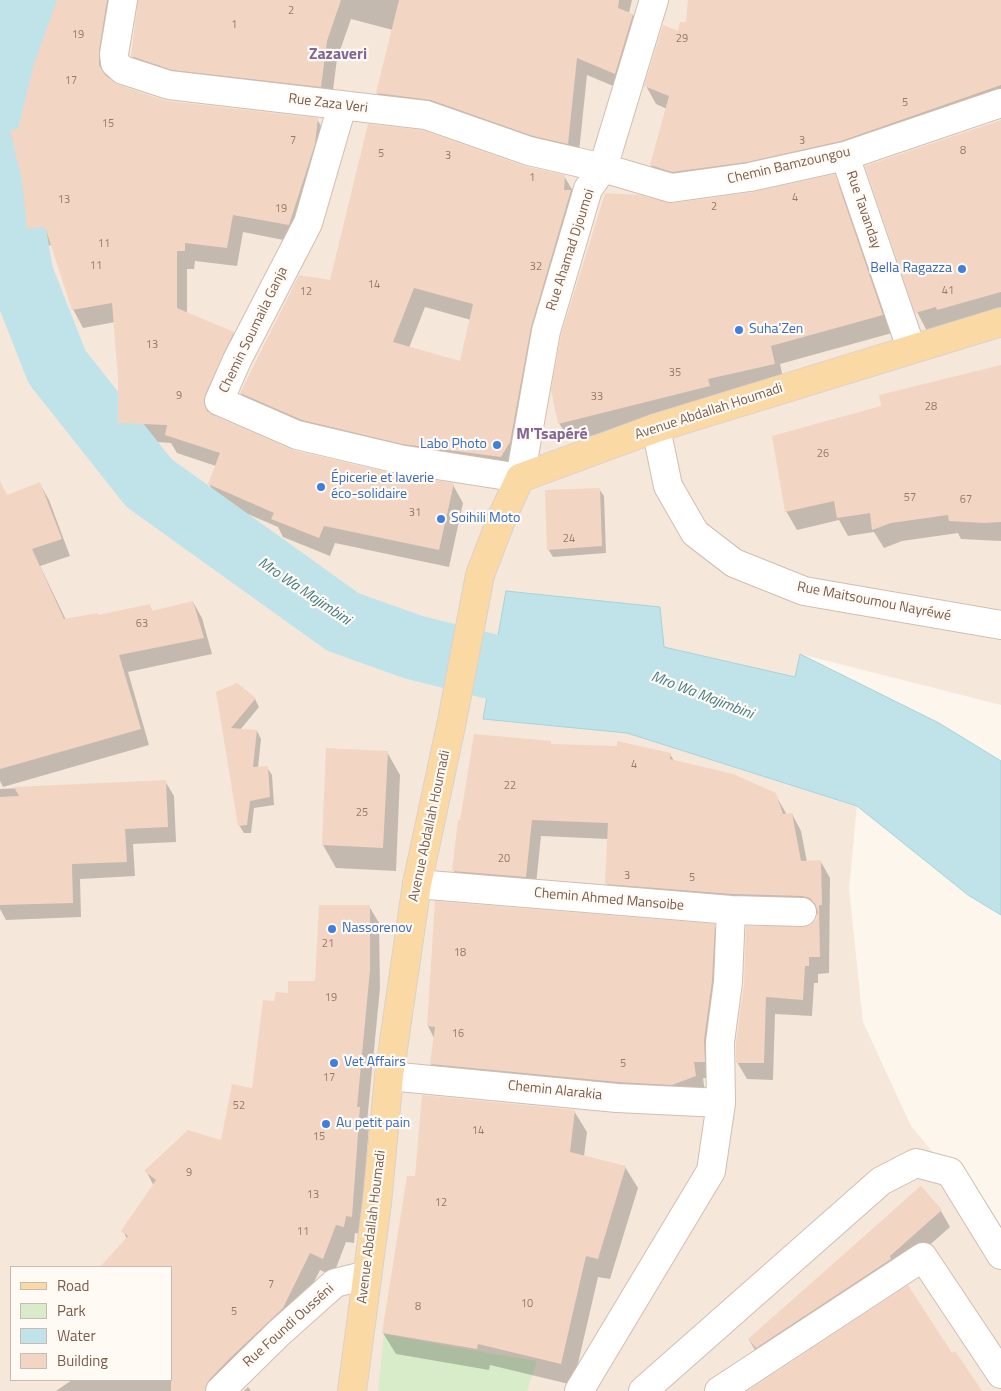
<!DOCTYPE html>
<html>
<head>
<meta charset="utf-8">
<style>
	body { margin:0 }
	#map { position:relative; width:1001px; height:1391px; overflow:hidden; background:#fdf6ec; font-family:"Titillium Web",sans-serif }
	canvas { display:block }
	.legend { position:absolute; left:10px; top:1266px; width:162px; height:115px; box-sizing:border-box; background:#fffaf3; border:1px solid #cabbb1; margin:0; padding:6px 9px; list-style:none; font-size:15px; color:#7a5c4d }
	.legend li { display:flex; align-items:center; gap:10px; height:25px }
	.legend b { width:25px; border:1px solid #cabbb1 }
</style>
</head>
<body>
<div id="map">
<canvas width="1001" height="1391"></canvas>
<ul class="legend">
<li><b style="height:6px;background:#fbd9a5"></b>Road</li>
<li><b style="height:14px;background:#d8ecc9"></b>Park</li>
<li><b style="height:14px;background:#bfe3e8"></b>Water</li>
<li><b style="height:14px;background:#f3d5c3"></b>Building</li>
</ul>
</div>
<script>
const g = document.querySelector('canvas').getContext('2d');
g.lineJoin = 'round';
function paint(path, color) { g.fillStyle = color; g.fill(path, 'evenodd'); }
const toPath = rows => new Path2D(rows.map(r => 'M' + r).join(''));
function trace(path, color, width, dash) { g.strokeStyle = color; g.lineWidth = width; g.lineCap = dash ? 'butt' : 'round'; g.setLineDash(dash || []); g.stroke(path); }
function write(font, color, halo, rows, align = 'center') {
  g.font = font + ' "Titillium Web",sans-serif'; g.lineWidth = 4.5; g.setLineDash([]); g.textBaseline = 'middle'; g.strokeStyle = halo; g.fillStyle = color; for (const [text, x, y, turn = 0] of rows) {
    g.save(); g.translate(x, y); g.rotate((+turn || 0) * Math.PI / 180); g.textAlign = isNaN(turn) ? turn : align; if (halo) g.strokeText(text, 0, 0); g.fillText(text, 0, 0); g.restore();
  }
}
paint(toPath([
	[0,0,1001,0,1001,705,800,654,795,677,663,647,660,607,506,591,483,719,627,733,857,806,849,889,863,1022,911,1126,1001,1234,1001,1391,0,1391],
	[11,1267,171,1267,171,1380,11,1380]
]), '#f5e8da');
paint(toPath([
	[384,1334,476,1351,537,1361,527,1391,378,1391]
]), '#d8ecc9');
const water = toPath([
	[506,591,660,607,664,647,795,677,800,654,939,723,1001,761,1001,915,968,895,857,806,627,733,483,719,506,591]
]);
paint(water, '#bfe3e8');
trace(water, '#a5d3da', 1);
paint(toPath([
	[58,0,632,0,629,13,633,15,643,33,625,91,587,75,578,162,388,111,377,93,393,30,351,19,337,59,331,105,143,74,132,56,140,4,136,2,108,75,112,83,167,102,317,119,328,138,299,243,243,232,237,266,195,261,194,269,187,269,187,313,233,333,244,351,214,417,293,451,395,475,453,485,463,503,449,567,335,543,330,556,283,537,278,527,220,502,209,484,216,466,177,453,171,443,130,440,119,422,120,378,115,322,83,328,73,309,52,245,39,247,29,229,19,130],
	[689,0,1001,0,1001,108,662,184,651,165,667,109,656,104,646,86,687,24],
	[1001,121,1001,314,927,331,917,312],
	[564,176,576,196,513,477,253,413,241,393,331,282],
	[425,307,471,320,461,363,409,348],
	[834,176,844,194,892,333,780,364,784,382,719,404,570,441,559,423,754,193],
	[1001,367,1001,541,961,539,958,533,902,541,884,548,874,532,848,536,839,520,797,530,786,511,883,407],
	[40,484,49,500,70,556,40,566,66,620,98,617,150,606,153,612,193,602,202,618,212,654,128,672,149,745,3,787,0,781,0,500],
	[599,489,604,496,606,553,553,557,548,549],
	[218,693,255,699,259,707,240,730,257,731,261,739,258,768,267,767,272,775,274,805,254,808,251,833,244,833,239,825],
	[550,742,552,745,670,754,674,761,775,794,787,815,792,814,801,831,807,862,821,862,830,878,829,973,818,974,818,983,814,983,812,1016,775,1014,773,1080,747,1079,737,1062,737,1043,809,927,817,920,818,914,616,900,607,884,608,839,541,836,535,894,463,888,454,871],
	[387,752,400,775,396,871,336,868,323,845],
	[165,781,174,796,176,842,133,844,135,876,80,879,81,917,6,920,0,909,0,789],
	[437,903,714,926,724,942,714,1078,703,1078,705,1093,441,1080,431,1064,434,1038,428,1026],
	[369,906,379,923,380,988,367,1122,369,1126,361,1234,355,1233,354,1243,346,1242,333,1276,320,1270,292,1326,226,1391,56,1391,72,1380,171,1380,171,1267,102,1267,127,1239,123,1231,154,1186,146,1171,222,1141,254,1089,276,1002,316,982],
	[574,1111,587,1132,584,1156,625,1167,638,1188,610,1279,598,1277,573,1385,490,1365,489,1370,396,1354,383,1333,416,1178],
	[920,1187,941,1211,950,1227,898,1273,758,1355,749,1340],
	[248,1387,251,1391,244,1391]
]), '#0003');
trace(toPath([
	[24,0,9,68,3,169,21,275,57,367,149,483,343,622,413,647,513,672,583,672]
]), '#bfe3e8', 65);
paint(toPath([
	[57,0,107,0,99,51,99,65,105,75,118,85,167,101,318,118,315,144,289,225,233,215,227,248,185,243,185,251,177,251,177,308,234,332,205,395,204,403,207,411,213,415,293,450,395,474,454,483,439,550,324,526,319,538,271,519,274,513,208,484,220,453,165,435,167,425,118,423,118,378,112,303,72,310,45,227,27,229,22,180,10,130,18,129,34,64],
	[138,0,341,0,327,41,321,87,172,70,131,56],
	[399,0,619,0,618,8,633,14,615,74,577,58,568,144,533,136,431,100,376,93],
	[688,0,1001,0,1001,85,841,141,747,162,672,172,650,165,669,96,644,86,663,25,678,31,680,22,686,22],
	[1001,120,1001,292,937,310,936,307,915,313,865,166],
	[368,124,422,130,524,166,565,175,564,190,571,190,531,327,510,442,501,457,402,444,302,420,240,393,299,275,330,280],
	[414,288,473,304,460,361,393,342],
	[835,174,883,315,771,346,775,364,708,379,710,386,558,424,551,390,561,335,605,193,639,195,673,203,753,192],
	[1001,365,1001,522,984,523,949,521,948,515,891,523,872,530,870,513,837,518,834,501,785,512,772,436,881,406,879,395],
	[0,481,7,495,40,482,62,539,32,549,64,619,98,613,98,615,150,604,152,611,193,601,204,638,119,655,141,729,0,769],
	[600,488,602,546,547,550,545,490],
	[237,683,256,698,231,728,257,730,253,767,268,766,270,797,250,801,247,825,238,826,216,692],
	[474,734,551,741,551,744,617,746,617,741,671,753,670,759,733,774,776,793,783,814,792,813,801,861,821,860,822,905,819,905,820,957,809,957,809,966,805,966,803,1000,766,997,764,1063,736,1063,736,1043,744,984,746,926,809,926,816,920,818,912,815,904,810,898,802,896,732,894,605,884,608,823,532,820,526,877,452,871,458,820,460,820],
	[326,748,388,751,383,848,322,845],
	[166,780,168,827,125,829,127,862,72,864,73,903,0,905,0,797,19,796,14,787],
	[435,901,715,924,712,981,704,1040,705,1062,694,1062,696,1076,672,1085,618,1082,430,1064,435,1027,427,1026],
	[319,905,370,905,370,970,357,1107,360,1107,352,1217,346,1216,344,1227,336,1225,323,1259,310,1253,283,1308,228,1360,209,1380,205,1391,171,1391,171,1267,100,1267,128,1236,121,1231,156,1180,144,1171,188,1130,221,1140,232,1084,252,1088,263,1000,274,1001,276,992,288,993,288,981,315,981],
	[422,1095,575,1110,570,1152,626,1166,598,1259,586,1256,561,1364,478,1344,477,1349,382,1333,407,1176,415,1176],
	[921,1186,942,1210,890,1256,891,1259,756,1348,748,1339],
	[908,1285,952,1353,955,1351,982,1391,747,1391]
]), '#f3d5c3');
const minor = toPath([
	[123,0,114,54,115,63,123,70,169,85,426,115,529,151,603,168,671,188,750,177,845,156,1001,103],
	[342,106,308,223,237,360,219,401,297,435,399,459,520,478,546,331,588,189,603,168,654,0],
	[845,156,911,348],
	[656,428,668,486,695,533,734,563,804,591,1001,625],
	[417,884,731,910,802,912],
	[389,1076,617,1098,721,1103],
	[220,1391,279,1333,335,1283,367,1275],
	[579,1391,711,1171,721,1103,720,1042,728,982,731,910],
	[643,1391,881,1181,916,1163,950,1172,1001,1255],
	[719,1391,923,1257,1001,1374]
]);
const major = toPath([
	[352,1391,377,1203,389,1076,417,884,452,721,480,575,503,515,520,478,656,428,1001,322]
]);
trace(minor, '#d1beb0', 30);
trace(major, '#dad1cd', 30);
trace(minor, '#fff', 28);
trace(major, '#fbd9a5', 28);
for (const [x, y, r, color] of [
	[962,269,5,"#3f7fe0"],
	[739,330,5,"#3f7fe0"],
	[497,445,5,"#3f7fe0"],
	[321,487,5,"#3f7fe0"],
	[441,519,5,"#3f7fe0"],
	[332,929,5,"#3f7fe0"],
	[334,1063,5,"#3f7fe0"],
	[326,1124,5,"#3f7fe0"]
]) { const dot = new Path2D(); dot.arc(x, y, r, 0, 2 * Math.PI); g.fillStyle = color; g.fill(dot); trace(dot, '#fffaf3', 2); }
write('11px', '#987a6a', null, [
	["2",291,11],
	["1",234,25],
	["19",78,35],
	["29",682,39],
	["17",71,81],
	["5",905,103],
	["15",108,124],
	["7",293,141],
	["3",802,141],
	["8",963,151],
	["5",381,154],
	["3",448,156],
	["1",532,178],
	["4",795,198],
	["13",64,200],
	["2",714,207],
	["19",281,209],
	["11",104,244],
	["11",96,266],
	["32",536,267],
	["14",374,285],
	["41",948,291],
	["12",306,292],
	["13",152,345],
	["35",675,373],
	["9",179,396],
	["33",597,397],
	["28",931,407],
	["26",823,454],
	["57",910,498],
	["67",966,500],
	["31",415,513],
	["24",569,539],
	["63",142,624],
	["4",634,765],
	["22",510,786],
	["25",362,813],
	["20",504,859],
	["3",627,876],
	["5",692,878],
	["21",328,944],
	["18",460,953],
	["19",331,998],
	["16",458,1034],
	["5",623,1064],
	["17",329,1078],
	["52",239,1106],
	["14",478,1131],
	["15",319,1137],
	["9",189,1173],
	["13",313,1195],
	["12",441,1203],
	["11",303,1232],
	["7",271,1285],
	["10",527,1304],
	["8",418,1307],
	["5",234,1312]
]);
write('14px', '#7a5c4d', '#fffaf3', [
	["Rue Zaza Veri",328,104,7],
	["Chemin Bamzoungou",789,166,-13],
	["Rue Tavanday",863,210,71],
	["Rue Ahamad Djoumoi",571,250,-72],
	["Chemin Soumaila Ganja",254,330,-64],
	["Avenue Abdallah Houmadi",709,412,-18],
	["Rue Maitsoumou Nayréwé",874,602,11],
	["Avenue Abdallah Houmadi",430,826,-78],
	["Chemin Ahmed Mansoibe",609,900,5],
	["Chemin Alarakia",555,1091,6],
	["Avenue Abdallah Houmadi",372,1227,-83],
	["Rue Foundi Ousséni",289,1326,-42]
]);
write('14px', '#366cbe', '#fffaf3', [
	["Bella Ragazza",952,269,"right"],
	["Suha'Zen",749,330],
	["Labo Photo",487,445,"right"],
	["Épicerie et laverie",331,479],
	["éco-solidaire",331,495],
	["Soihili Moto",451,519],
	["Nassorenov",342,929],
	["Vet Affairs",344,1063],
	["Au petit pain",336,1124]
], 'left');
write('italic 15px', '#437c86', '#fffaf3', [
	["Mro Wa Majimbini",304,592,34],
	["Mro Wa Majimbini",702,696,21]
]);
write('bold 16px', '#846695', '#fffaf3', [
	["Zazaveri",338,55],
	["M'Tsapéré",552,435]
]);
</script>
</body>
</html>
